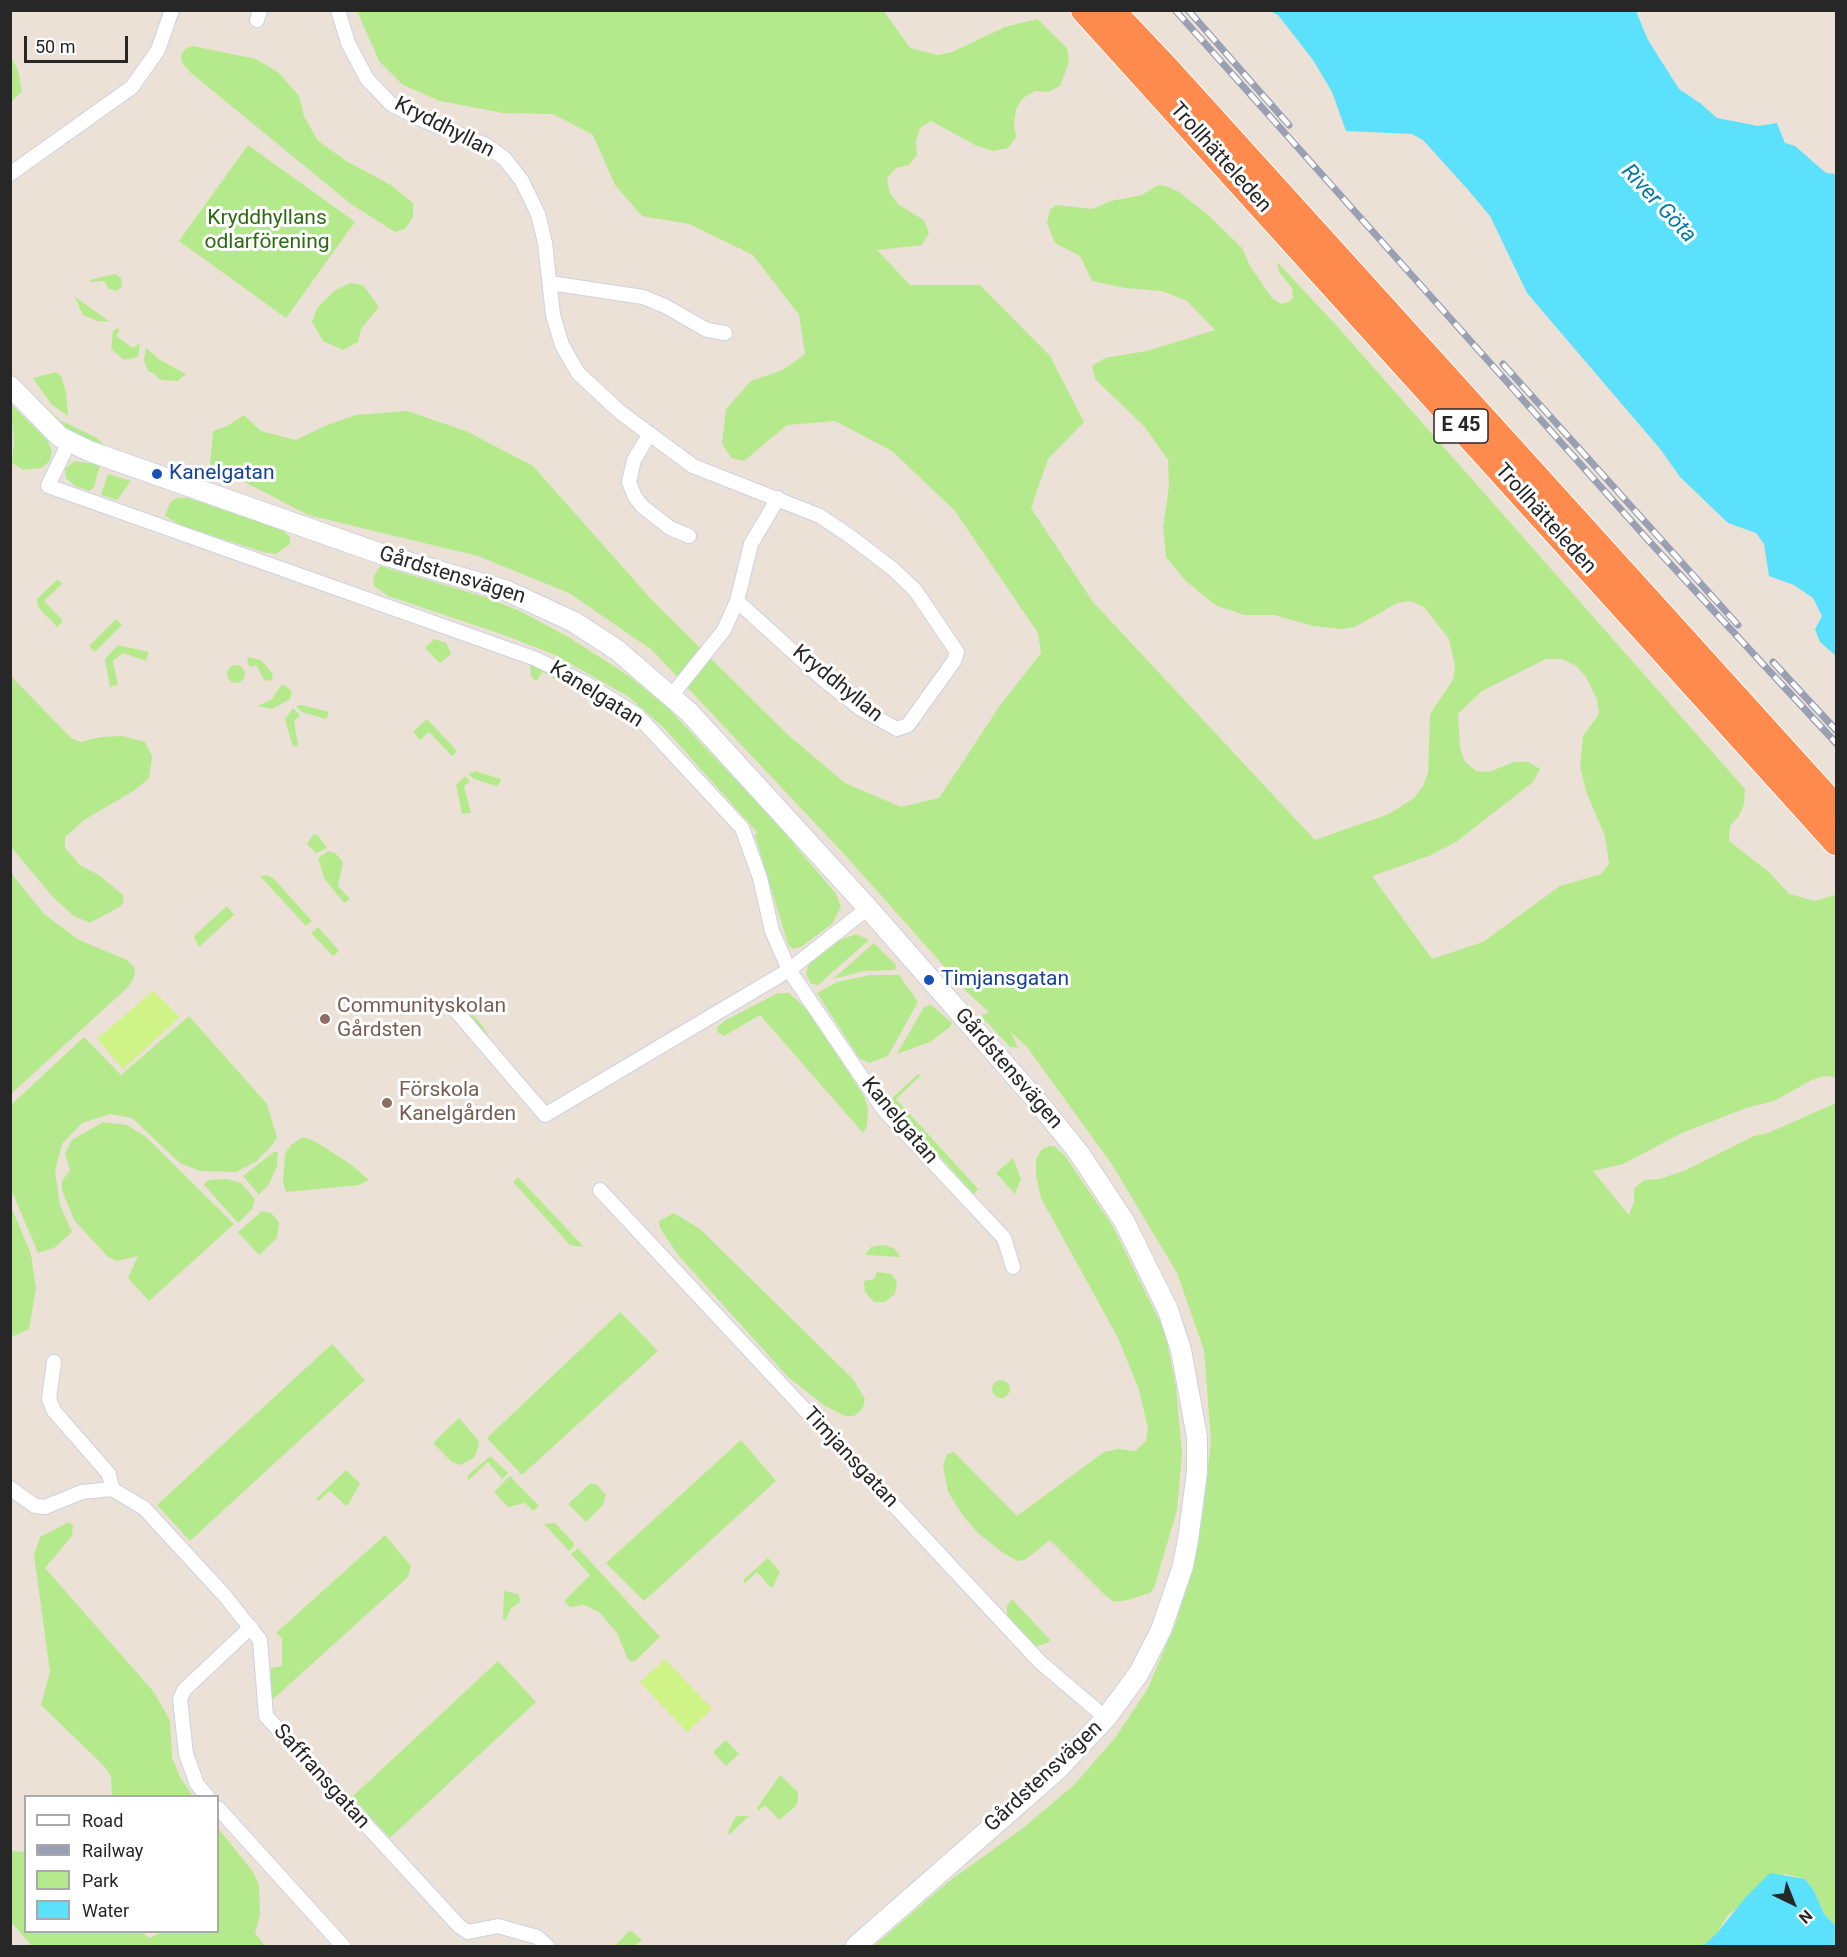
<!DOCTYPE html>
<html>
<head>
<meta charset="utf-8">
<style>
	body { margin:0 }
	#map { position:relative; width:1847px; height:1957px; overflow:hidden; background:#ece1d6; font-family:Roboto,sans-serif }
	canvas { display:block }
	.frame { position:absolute; inset:0; border:12px solid #272727; pointer-events:none }
	.legend { position:absolute; left:24px; top:1795px; width:195px; height:138px; box-sizing:border-box; background:#fff; border:2px solid #a9a9a9; margin:0; padding:8px 10px; list-style:none; font-size:18px; color:#272727 }
	.legend li { display:flex; align-items:center; gap:12px; height:30px }
	.legend b { width:30px; border:2px solid #a9a9a9 }
	.north { position:absolute; left:1763px; top:1873px; width:60px; height:60px; -webkit-text-stroke:4px #fff; paint-order:stroke; rotate:137deg; font-size:16px; font-weight:700; line-height:24px; text-align:center; color:#272727 }
	.north::after { content:''; display:block; margin:auto; width:21px; height:27px; background:#272727; clip-path:polygon(50% 0,100% 100%,50% 72%,0 100%) }
	.scale { position:absolute; left:24px; top:36px; width:104px; height:27px; box-sizing:border-box; border:3px solid #272727; border-top:0; padding-left:8px; font-size:18px; line-height:21px; white-space:nowrap; color:#272727; -webkit-text-stroke:4px #fff; paint-order:stroke }
</style>
</head>
<body>
<div id="map">
<canvas width="1847" height="1957"></canvas>
<div class="frame"></div>
<ul class="legend">
<li><b style="height:8px;background:#fff"></b>Road</li>
<li><b style="height:8px;background:#99a0b4"></b>Railway</li>
<li><b style="height:16px;background:#b5ea8c"></b>Park</li>
<li><b style="height:16px;background:#5ce1fc"></b>Water</li>
</ul>
<div class="north">N</div>
<div class="scale">50 m</div>
</div>
<script>
const g = document.querySelector('canvas').getContext('2d');
g.lineJoin = 'round';
function paint(path, color) { g.fillStyle = color; g.fill(path, 'evenodd'); }
const toPath = rows => new Path2D(rows.map(r => 'M' + r).join(''));
function trace(path, color, width, dash) { g.strokeStyle = color; g.lineWidth = width; g.lineCap = dash ? 'butt' : 'round'; g.setLineDash(dash || []); g.stroke(path); }
function write(font, color, halo, rows, align = 'center') {
  g.font = font + ' Roboto,sans-serif'; g.lineWidth = 6; g.setLineDash([]); g.textBaseline = 'middle'; g.strokeStyle = halo; g.fillStyle = color; for (const [text, x, y, turn = 0] of rows) {
    g.save(); g.translate(x, y); g.rotate((+turn || 0) * Math.PI / 180); g.textAlign = isNaN(turn) ? turn : align; if (halo) g.strokeText(text, 0, 0); g.fillText(text, 0, 0); g.restore();
  }
}
paint(toPath([
	[357,11,884,11,910,48,938,55,952,52,1005,27,1037,19,1067,48,1069,62,1060,86,1048,92,1035,91,1023,98,1016,109,1014,123,1016,137,1008,148,993,151,977,146,931,121,920,128,916,141,917,155,909,165,896,168,887,178,890,193,899,205,924,220,929,233,922,245,877,250,910,285,980,285,1050,356,1084,422,1048,459,1031,508,1093,602,1315,840,1389,814,1414,798,1423,786,1428,773,1430,714,1453,680,1455,666,1449,639,1424,607,1411,601,1397,603,1355,627,1341,629,1313,626,1274,615,1245,615,1217,606,1205,597,1184,579,1166,557,1163,527,1169,486,1168,460,1144,426,1095,379,1092,366,1105,358,1147,351,1215,330,1187,301,1162,291,1125,288,1092,281,1080,256,1055,243,1047,223,1050,210,1056,205,1092,209,1111,201,1142,195,1158,185,1166,186,1179,192,1207,214,1242,248,1250,266,1272,298,1281,304,1288,302,1293,298,1292,288,1279,272,1277,262,1336,325,1745,789,1744,804,1739,816,1730,826,1729,841,1770,873,1789,894,1815,901,1834,895,1836,898,1836,1077,1824,1076,1812,1080,1774,1101,1746,1108,1682,1133,1623,1164,1593,1171,1629,1215,1634,1202,1634,1188,1645,1180,1660,1179,1686,1170,1754,1136,1768,1133,1834,1104,1836,1099,1836,1926,1824,1914,1814,1891,1805,1879,1785,1874,1728,1915,1717,1933,1703,1946,874,1946,948,1882,1023,1828,1074,1785,1115,1738,1147,1690,1177,1620,1203,1513,1211,1441,1204,1350,1177,1273,1113,1166,1027,1047,1011,1032,1018,1048,1010,1047,981,1016,989,1012,968,993,845,855,652,650,569,593,478,556,308,515,210,464,213,431,227,426,244,415,261,431,296,440,327,425,356,415,407,411,466,431,533,466,651,599,788,735,845,783,901,807,939,798,1001,704,1041,653,1038,633,955,511,892,451,835,421,787,425,744,461,731,458,722,443,726,409,751,381,783,370,805,354,799,315,753,255,689,224,642,216,615,185,593,135,553,114,503,113,440,101,403,85,379,61],
	[1546,659,1561,659,1575,665,1585,675,1597,699,1599,714,1583,736,1580,767,1587,794,1605,836,1609,864,1601,874,1560,886,1483,942,1432,959,1372,876,1429,856,1456,842,1533,782,1540,769,1528,762,1514,762,1489,772,1476,771,1465,762,1460,749,1458,714,1482,691],
	[193,46,256,59,279,73,299,96,304,116,318,141,348,162,391,185,413,203,413,217,405,229,395,232,351,204,191,73,182,63,181,55,185,49],
	[11,57,18,70,22,91,11,102],
	[248,145,355,222,286,318,179,241],
	[115,274,121,278,122,286,117,291,109,289,104,281,89,282,93,279],
	[350,283,363,285,379,307,361,329,358,342,343,350,323,341,312,322,317,308,334,291],
	[74,296,110,322,97,321,83,315],
	[117,328,120,330,116,336,133,348,140,343,138,357,124,360,111,349,113,331],
	[146,348,160,360,186,374,178,381,160,380,155,374,148,371,144,360],
	[56,372,61,376,66,392,68,416,51,404,33,378],
	[10,403,47,440,52,451,50,461,41,468,24,470,12,463,14,441],
	[43,405,60,420,97,438,107,448,62,426,39,408],
	[74,461,100,465,94,487,90,491,75,486,66,478,65,469],
	[108,474,131,481,117,500,101,495],
	[177,498,188,498,269,525,283,531,290,537,290,544,276,554,263,552,182,526,165,516,170,502],
	[380,566,485,597,520,611,570,638,629,676,669,709,777,824,836,894,841,907,832,924,801,947,792,949,788,944,755,836,757,832,664,728,629,697,555,655,504,635,388,596,374,586,373,578],
	[58,579,62,584,44,601,63,621,57,627,38,607,37,599],
	[116,619,122,625,95,652,89,646],
	[434,639,446,643,451,654,440,663,425,648],
	[118,645,149,652,146,661,123,653,113,661,118,685,110,687,105,659],
	[247,657,261,660,273,674,271,681,264,680,256,665,249,667],
	[530,664,541,668,569,683,566,685,542,672,537,681,535,680,531,676],
	'227 674a9 9 0 1 1 18 0a9 9 0 1 1-18 0Z',
	[10,675,71,738,81,742,100,737,123,736,145,742,152,756,149,778,135,790,84,820,65,837,65,848,81,866,99,875,123,895,124,902,119,907,90,923,74,916,53,897,11,847],
	[282,684,292,691,290,699,272,709,258,706,272,699],
	[302,705,329,712,327,717,326,719,302,712,296,706],
	[293,708,300,715,294,721,298,745,293,747,285,719],
	[427,719,457,751,452,756,429,732,420,740,413,732],
	[475,771,501,779,500,783,496,786,474,779,468,774],
	[465,776,470,782,464,786,471,813,462,814,456,785],
	[317,834,327,848,316,853,307,844,312,836],
	[329,851,336,854,343,862,338,886,350,899,344,903,324,878,318,858],
	[11,873,44,914,79,940,127,960,135,968,134,978,127,988,11,1094],
	[267,875,274,879,312,921,306,926,260,876],
	[227,906,234,915,199,947,194,938,195,935],
	[318,927,339,951,333,956,311,933],
	[856,934,869,940,818,985,811,984,806,974,810,960,835,942],
	[874,943,896,965,895,970,864,971,833,979],
	[871,975,899,975,918,1002,888,1056,869,1063,859,1058,817,993,837,982],
	[778,993,789,993,809,1011,864,1096,868,1109,867,1126,863,1133,760,1015,724,1036,717,1032,717,1027,726,1020],
	[457,997,482,1025,488,1035,486,1037,454,1000],
	[931,1005,952,1023,950,1027,930,1042,897,1054,924,1007],
	[189,1016,267,1104,277,1138,273,1144,257,1161,236,1172,200,1171,180,1163,132,1118,110,1114,82,1123,62,1144,55,1172,60,1205,72,1232,54,1248,38,1253,11,1189,11,1105,84,1037,121,1075],
	[922,1074,896,1099,978,1189,974,1194,889,1101,917,1075],
	[103,1122,127,1125,146,1137,234,1224,149,1301,128,1278,138,1256,117,1261,108,1257,74,1220,62,1190,62,1181,70,1170,65,1153,72,1140],
	[303,1137,316,1142,349,1163,369,1180,359,1185,286,1192,283,1183,285,1154,291,1145],
	[1049,1146,1054,1146,1065,1156,1112,1225,1165,1332,1176,1387,1182,1454,1177,1510,1154,1588,1150,1593,1128,1600,1114,1602,1107,1597,1050,1540,1025,1560,1017,1561,1002,1552,979,1534,964,1517,948,1492,943,1466,947,1454,954,1452,1017,1516,1104,1452,1119,1449,1135,1451,1146,1441,1148,1428,1139,1390,1118,1338,1041,1198,1036,1176,1036,1159,1041,1150],
	[274,1152,278,1152,277,1166,269,1184,259,1195,243,1176],
	[1013,1158,1021,1179,1015,1194,996,1173],
	[518,1177,584,1247,570,1245,513,1182],
	[227,1179,241,1183,255,1199,252,1209,238,1223,204,1185,208,1180],
	[10,1204,31,1254,36,1288,29,1329,11,1337],
	[262,1211,271,1213,279,1222,277,1238,259,1255,238,1232],
	[674,1213,700,1229,853,1379,865,1399,863,1408,854,1416,845,1416,825,1406,789,1378,678,1255,660,1228,659,1221],
	[883,1245,894,1248,901,1257,865,1255,871,1247],
	[877,1272,892,1274,897,1282,895,1294,885,1302,874,1302,865,1292,864,1281,874,1279],
	[620,1312,658,1351,522,1475,487,1438],
	[332,1344,365,1380,190,1541,157,1505],
	'992 1389a9 9 0 1 1 18 0a9 9 0 1 1-18 0Z',
	[459,1418,478,1440,479,1445,474,1458,460,1465,452,1462,433,1443],
	[741,1440,776,1481,644,1601,606,1563],
	[490,1456,508,1473,502,1479,488,1462,469,1480,467,1476],
	[346,1470,360,1483,350,1502,346,1506,330,1491,318,1501,316,1499],
	[510,1476,539,1506,533,1511,525,1503,508,1507,494,1492],
	[591,1483,597,1485,606,1495,603,1505,586,1522,568,1504],
	[69,1522,73,1525,72,1536,45,1568,153,1691,170,1720,172,1758,180,1777,193,1796,112,1796,111,1777,105,1767,41,1705,50,1672,34,1555,40,1537],
	[555,1523,573,1542,574,1546,569,1551,544,1524],
	[385,1535,411,1566,408,1577,270,1702,271,1668,282,1666,282,1638,276,1633],
	[578,1548,660,1637,634,1662,628,1660,617,1633,599,1612,584,1605,570,1607,564,1601,590,1575,571,1554],
	[768,1558,780,1572,773,1586,771,1588,757,1572,745,1583,743,1580],
	[504,1591,518,1594,520,1599,519,1603,511,1608,506,1620,503,1619],
	[1012,1599,1050,1640,1047,1643,1034,1647,1007,1618,1007,1606],
	[498,1661,536,1702,390,1838,352,1797],
	[726,1740,739,1754,726,1766,713,1752],
	[780,1775,798,1792,798,1801,796,1806,779,1820,765,1805,758,1811,757,1808],
	[736,1816,749,1816,729,1835,728,1832],
	[218,1828,253,1872,259,1885,260,1915,255,1933,265,1946,32,1946,11,1922,11,1851,25,1852,26,1932,141,1932,150,1938,161,1932,218,1932],
	[629,1931,633,1932,642,1940,634,1946,615,1946]
]), '#b5ea8c');
paint(toPath([
	[153,991,180,1017,123,1069,97,1039],
	[665,1659,712,1709,687,1732,640,1682]
]), '#cff386');
paint(toPath([
	[1270,11,1636,11,1648,40,1679,89,1700,103,1717,118,1758,126,1777,123,1785,143,1795,146,1826,173,1836,174,1836,656,1820,642,1815,629,1822,616,1813,598,1794,585,1769,576,1764,544,1756,533,1728,523,1680,477,1661,450,1527,293,1490,216,1469,191,1423,140,1412,134,1346,131,1332,92,1313,60,1278,15],
	[1770,1873,1805,1879,1814,1891,1824,1914,1836,1926,1836,1946,1703,1946,1717,1933,1746,1897]
]), '#5ce1fc');
const street = toPath([
	[338,10,348,43,367,79,391,104,420,119,486,145,505,159,522,181,538,214,545,243,553,315,562,345,578,373,620,412,693,466,820,516,851,537,893,569,915,590,957,652,954,661,908,725,897,729,861,709,823,679,737,601],
	[257,20,260,10],
	[10,174,132,87,158,50,172,10],
	[550,283,643,297,665,306,707,330,725,333],
	[649,435,634,460,629,482,635,497,643,507,670,528,689,536],
	[69,442,48,486,536,659,585,683,637,715,742,828,760,878,772,931,789,970,884,1110,1004,1238,1013,1267],
	[672,695,724,630,737,601,751,544,778,498],
	[451,1005,545,1115,789,970,868,908],
	[600,1190,1040,1662,1106,1718],
	[54,1362,49,1399,54,1411,109,1474,112,1489],
	[10,1488,35,1506,45,1507,82,1492,112,1489,144,1508,225,1596,260,1640,266,1716,459,1926,468,1932,498,1926,537,1937,547,1946],
	[207,1796,197,1784,186,1754,180,1699,184,1690,251,1627],
	[218,1808,343,1946]
]);
const secondary = toPath([
	[10,386,60,437,89,451,387,556,505,590,574,622,617,650,689,712,868,908,1037,1101,1079,1153,1124,1221,1168,1310,1181,1350,1197,1437,1197,1472,1188,1540,1183,1566,1161,1630,1139,1673,1106,1718,1057,1770,856,1946]
]);
const highway = toPath([
	[1084,10,1836,842],
	[1111,10,1166,68,1836,808]
]);
trace(street, '#ccd2e3', 16);
trace(secondary, '#ccd2e3', 22);
trace(highway, '#fff', 28);
trace(street, '#fff', 14);
trace(secondary, '#fff', 20);
trace(highway, '#ff8a4e', 26);
const rail = toPath([
	[1175,10,1649,541,1836,743],
	[1188,10,1289,125],
	[1503,364,1738,625],
	[1773,662,1836,730]
]);
trace(rail, '#99a0b4', 7);
trace(rail, '#fff', 4.5, [14]);
for (const [x, y, r, color] of [
	[157,474,6,"#1a4fb4"],
	[929,980,6,"#1a4fb4"],
	[325,1019,6,"#8d6e63"],
	[387,1103,6,"#8d6e63"]
]) { const dot = new Path2D(); dot.arc(x, y, r, 0, 2 * Math.PI); g.fillStyle = color; g.fill(dot); trace(dot, '#fff', 2); }
for (const [x, y, w] of [
	[1461,426,54]
]) { const box = new Path2D(); box.roundRect(x - w / 2, y - 17, w, 34, 4.5); g.fillStyle = '#fff'; g.fill(box); trace(box, '#272727', 1.5); }
write('bold 20px', '#272727', null, [
	["E 45",1461,426]
]);
write('21px', '#272727', '#fff', [
	["Kryddhyllan",444,128,27],
	["Trollhätteleden",1220,158,48],
	["Trollhätteleden",1545,519,48],
	["Gårdstensvägen",452,576,17],
	["Kryddhyllan",837,684,39],
	["Kanelgatan",596,695,32],
	["Gårdstensvägen",1008,1069,49],
	["Kanelgatan",899,1121,50],
	["Timjansgatan",850,1458,47],
	["Saffransgatan",321,1777,48],
	["Gårdstensvägen",1044,1777,-43]
]);
write('21px', '#2c6b11', '#fff', [
	["Kryddhyllans",267,219],
	["odlarförening",267,243]
]);
write('21px', '#164399', '#fff', [
	["Kanelgatan",169,474],
	["Timjansgatan",941,980]
], 'left');
write('21px', '#785e54', '#fff', [
	["Communityskolan",337,1007],
	["Gårdsten",337,1031],
	["Förskola",399,1091],
	["Kanelgården",399,1115]
], 'left');
write('italic 22px', '#007aa2', '#fff', [
	["River Göta",1658,204,47]
]);
</script>
</body>
</html>
